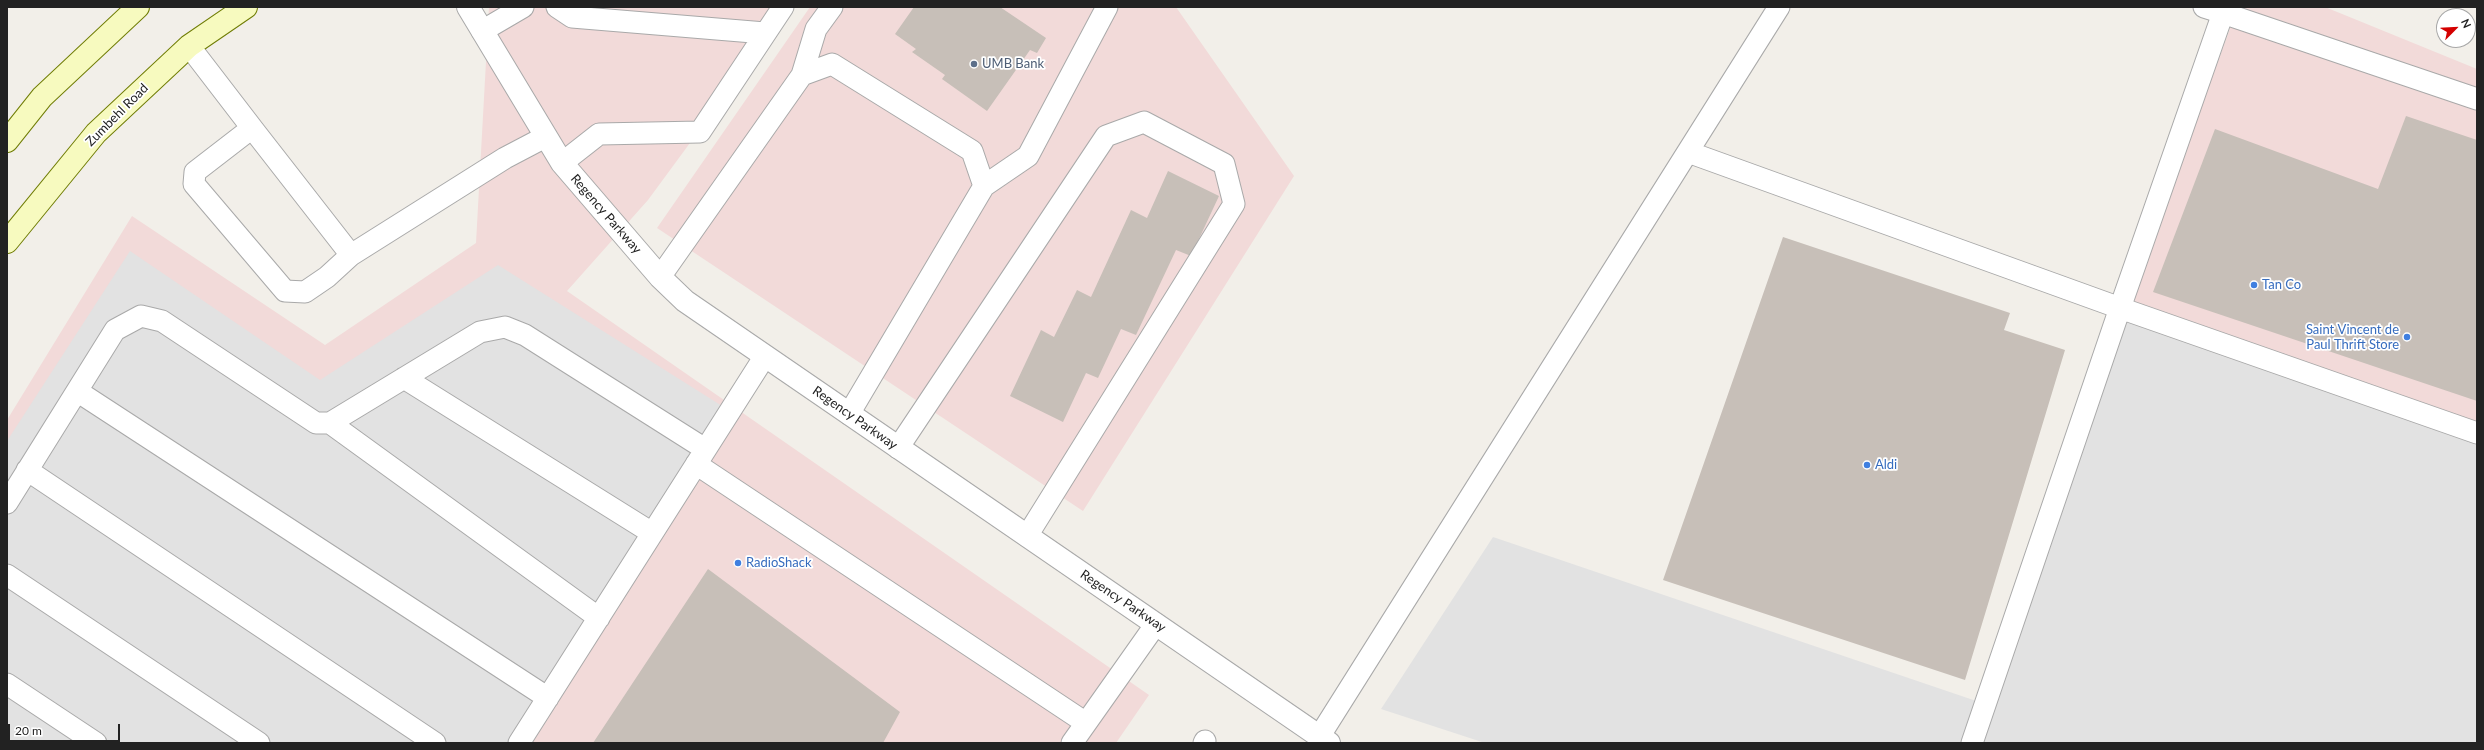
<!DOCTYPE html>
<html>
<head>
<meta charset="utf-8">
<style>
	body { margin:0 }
	#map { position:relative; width:2484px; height:750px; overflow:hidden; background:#f2efe9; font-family:Lato,sans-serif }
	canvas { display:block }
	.frame { position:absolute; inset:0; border:8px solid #222; pointer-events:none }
	.north { position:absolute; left:2436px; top:8px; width:40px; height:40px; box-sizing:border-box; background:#fff; border:1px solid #a7a7a7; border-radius:50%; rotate:66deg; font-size:11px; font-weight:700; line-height:16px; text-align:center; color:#222 }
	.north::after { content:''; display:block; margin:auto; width:14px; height:18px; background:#d40000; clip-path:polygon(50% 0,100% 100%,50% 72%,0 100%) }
	.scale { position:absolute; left:8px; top:724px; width:112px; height:18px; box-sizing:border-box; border:2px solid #222; border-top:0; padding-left:5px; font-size:12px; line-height:14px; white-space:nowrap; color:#222; -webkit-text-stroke:3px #fff; paint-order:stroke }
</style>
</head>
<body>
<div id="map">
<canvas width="2484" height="750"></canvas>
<div class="frame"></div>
<div class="north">N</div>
<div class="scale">20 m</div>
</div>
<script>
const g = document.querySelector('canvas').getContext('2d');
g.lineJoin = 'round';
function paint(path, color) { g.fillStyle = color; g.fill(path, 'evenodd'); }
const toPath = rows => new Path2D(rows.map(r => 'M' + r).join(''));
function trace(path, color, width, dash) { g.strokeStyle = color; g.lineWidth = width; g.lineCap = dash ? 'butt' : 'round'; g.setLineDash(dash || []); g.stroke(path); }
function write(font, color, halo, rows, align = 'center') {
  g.font = font + ' Lato,sans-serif'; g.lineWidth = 3.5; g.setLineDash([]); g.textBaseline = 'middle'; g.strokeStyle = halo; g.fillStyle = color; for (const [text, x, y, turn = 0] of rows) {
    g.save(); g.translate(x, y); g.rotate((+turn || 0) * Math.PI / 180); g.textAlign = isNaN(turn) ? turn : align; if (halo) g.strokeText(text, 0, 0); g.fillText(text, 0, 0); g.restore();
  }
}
paint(toPath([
	[489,7,790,7,648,200,567,291,1149,695,1116,743,7,743,7,420,132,216,325,345,476,243],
	[810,7,1176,7,1294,176,1083,511,657,228],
	[2238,7,2325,7,2477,69,2477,743,2128,304]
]), '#f2dad9');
paint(toPath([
	[130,251,320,380,498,265,730,411,520,743,7,743,7,441],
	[2128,304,2477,424,2477,743,1485,743,1381,709,1493,537,1991,706]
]), '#e2e2e2');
paint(toPath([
	[914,7,1000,7,1046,38,1037,53,1030,50,987,111,942,79,945,75,912,52,916,49,895,34],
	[2406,116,2477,140,2477,401,2153,292,2215,129,2378,189],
	[1168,171,1219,196,1191,256,1176,250,1136,335,1121,329,1098,378,1086,373,1063,422,1010,396,1041,330,1054,337,1077,290,1091,297,1131,210,1147,218],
	[1783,237,2010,313,2004,330,2065,350,1965,680,1663,580],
	[708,569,900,712,883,743,593,743]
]), '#c7bfb8');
const service = toPath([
	[557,7,572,17,765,33],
	[2223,13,2477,99],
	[482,31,523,7],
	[189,46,252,128,195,172,194,184,285,291,305,292,327,277,351,255,505,158,545,137],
	[802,75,816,29,832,7],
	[252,128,351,255],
	[1688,152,2120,308,2223,13,2204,7],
	[562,163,599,134,700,132,783,7],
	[984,186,1028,156,1107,7],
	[660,277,802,75,832,64,972,151,984,186,849,414],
	[404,378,652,533],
	[77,391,548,698],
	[330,423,599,618],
	[898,448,1106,136,1144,122,1224,164,1234,204,1027,536],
	[696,464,1086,723],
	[27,470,435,743],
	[7,503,115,330,141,316,162,321,316,423,330,423,480,332,505,327,525,335,705,449],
	[7,575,259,743],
	[7,684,96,743],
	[1319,737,1779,7],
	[519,743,765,356],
	[1072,743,1156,624],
	[1204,743,1205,741],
	[1972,743,2120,308,2477,433]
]);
const minor = toPath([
	[468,7,562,163,660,277,685,301,1329,743]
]);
const secondary = toPath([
	[7,141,42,97,138,7],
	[7,242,96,133,189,46,246,7]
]);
trace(service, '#a9a9a9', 23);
trace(minor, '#a9a9a9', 24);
trace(secondary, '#707d05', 24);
trace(service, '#fff', 21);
trace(minor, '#fff', 22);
trace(secondary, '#f7fabf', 22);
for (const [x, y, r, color] of [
	[974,64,4,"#5c6f8a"],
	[2254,285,4,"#3f7fe0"],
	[2407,337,4,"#3f7fe0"],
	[1867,465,4,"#3f7fe0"],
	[738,563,4,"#3f7fe0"]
]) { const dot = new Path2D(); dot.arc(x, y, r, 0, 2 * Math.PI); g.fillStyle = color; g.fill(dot); trace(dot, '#fff', 1.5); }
write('13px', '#4e5e75', '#fff', [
	["UMB Bank",982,64]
], 'left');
write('13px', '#222', '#fff', [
	["Zumbehl Road",117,115,-45],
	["Regency Parkway",606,214,49],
	["Regency Parkway",855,418,35],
	["Regency Parkway",1123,601,34]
]);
write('13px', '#366cbe', '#fff', [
	["Tan Co",2262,285],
	["Saint Vincent de",2399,330,"right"],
	["Paul Thrift Store",2399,345,"right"],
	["Aldi",1875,465],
	["RadioShack",746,563]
], 'left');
</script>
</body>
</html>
